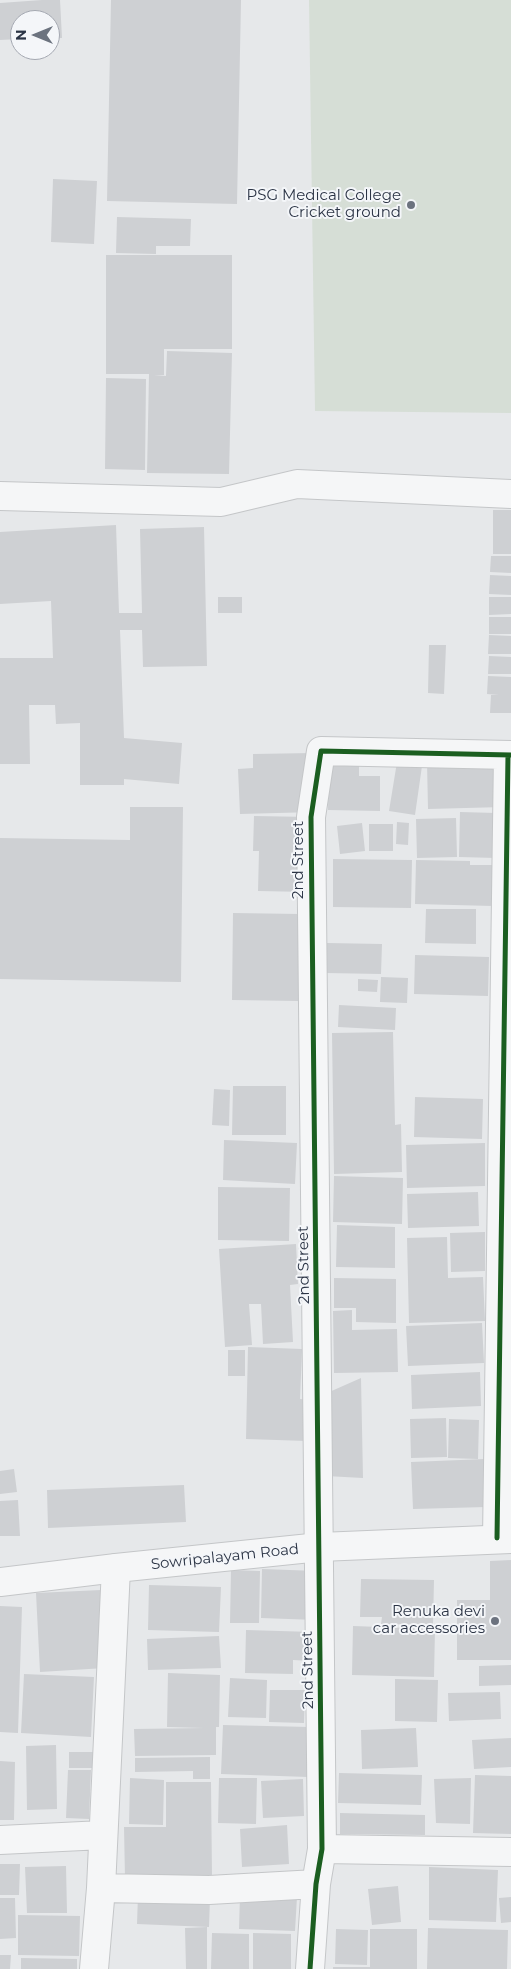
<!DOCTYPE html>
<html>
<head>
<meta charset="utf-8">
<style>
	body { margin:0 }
	#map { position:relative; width:511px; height:1969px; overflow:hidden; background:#e6e8ea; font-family:Montserrat,sans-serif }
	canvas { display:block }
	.north { position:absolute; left:10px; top:10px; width:50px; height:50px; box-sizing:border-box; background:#f4f6f9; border:1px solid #a4a8b1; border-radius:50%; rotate:270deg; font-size:14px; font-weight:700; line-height:20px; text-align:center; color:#2b3445 }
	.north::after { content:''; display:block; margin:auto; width:18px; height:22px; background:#6c737f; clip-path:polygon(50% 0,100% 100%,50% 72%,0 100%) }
</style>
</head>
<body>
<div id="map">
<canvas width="511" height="1969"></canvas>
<div class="north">N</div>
</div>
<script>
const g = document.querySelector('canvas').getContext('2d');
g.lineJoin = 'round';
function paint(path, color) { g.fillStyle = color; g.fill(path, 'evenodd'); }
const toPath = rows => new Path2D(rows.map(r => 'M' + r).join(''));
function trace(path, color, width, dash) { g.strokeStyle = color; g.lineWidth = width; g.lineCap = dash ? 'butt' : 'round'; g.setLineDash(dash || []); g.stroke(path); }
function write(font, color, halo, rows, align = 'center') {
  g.font = font + ' Montserrat,sans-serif'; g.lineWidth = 4; g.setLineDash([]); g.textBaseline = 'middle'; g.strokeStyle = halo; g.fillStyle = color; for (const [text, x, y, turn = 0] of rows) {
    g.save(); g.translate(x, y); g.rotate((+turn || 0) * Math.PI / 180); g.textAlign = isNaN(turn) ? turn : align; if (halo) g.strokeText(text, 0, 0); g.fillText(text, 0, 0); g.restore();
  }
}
paint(toPath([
	[309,0,511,0,511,413,315,411]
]), '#d6ded6');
paint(toPath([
	[42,0,60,0,62,38,50,38,50,20,20,20,20,39,0,40,0,3],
	[111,0,241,0,237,204,107,201],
	[53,179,97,181,94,244,51,242],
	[117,217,191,219,190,246,156,246,156,254,116,253],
	[106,255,232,255,232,349,164,349,164,375,154,375,166,376,167,351,232,353,229,474,147,473,149,374,106,374],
	[106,378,146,379,145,470,105,469],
	[493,510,511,510,511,554,493,554],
	[116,525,119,613,142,613,140,529,204,527,207,666,143,667,142,630,120,630,124,738,182,743,179,784,124,779,124,785,80,785,80,723,56,724,55,705,29,705,30,764,0,764,0,658,53,658,51,601,0,604,0,532],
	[491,556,511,556,511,573,490,572],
	[490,575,511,576,511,595,489,594],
	[218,597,242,597,242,613,218,613],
	[489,597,511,597,511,614,489,615],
	[489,617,511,617,511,634,489,634],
	[489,635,511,636,511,654,488,654],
	[429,645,446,645,444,694,428,693],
	[489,656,511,657,511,674,488,674],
	[488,676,511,677,511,713,490,713,491,695,499,695,487,694],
	[313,753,315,812,240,814,238,769,253,768,253,754],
	[502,760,503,807,428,809,427,762],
	[329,761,359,761,359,776,380,776,380,811,328,810],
	[397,762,422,766,415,815,389,811],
	[130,807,183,807,181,982,0,979,0,838,130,840],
	[460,812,496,813,496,858,459,857],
	[254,816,311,817,309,892,258,891,259,851,253,851],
	[456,818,457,857,417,858,416,819],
	[397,822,409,823,408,845,396,844],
	[362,823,365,851,340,854,337,826],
	[369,824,393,824,393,851,369,851],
	[333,859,412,860,411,908,333,907],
	[416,860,470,861,470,865,494,865,493,906,415,904],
	[426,909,476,909,476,944,425,943],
	[233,913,300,914,299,1001,232,1000],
	[327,943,382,944,381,974,326,973],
	[415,955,489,957,488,996,414,994],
	[381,977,408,978,407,1003,380,1002],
	[358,979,378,980,377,992,358,991],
	[339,1005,396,1008,395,1030,338,1027],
	[393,1032,395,1125,401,1124,402,1172,334,1174,332,1033],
	[233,1086,286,1086,286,1135,232,1135],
	[214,1089,230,1090,229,1126,212,1125],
	[415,1097,483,1099,482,1139,414,1137],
	[224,1140,297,1143,295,1184,223,1180],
	[485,1143,485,1186,407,1188,406,1145],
	[334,1176,403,1178,402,1224,333,1222],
	[218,1187,290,1188,289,1241,218,1240],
	[478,1192,479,1226,408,1228,407,1194],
	[337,1225,395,1227,395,1268,336,1267],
	[485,1232,485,1271,451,1272,450,1233],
	[447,1237,448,1278,483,1277,485,1321,409,1323,407,1238],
	[296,1244,298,1284,290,1285,293,1342,263,1344,261,1304,249,1304,252,1345,225,1347,219,1249],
	[334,1278,396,1279,396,1323,356,1322,356,1308,334,1308],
	[352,1310,352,1330,397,1329,398,1372,334,1373,333,1311],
	[482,1323,484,1363,408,1366,406,1326],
	[248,1347,302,1349,300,1399,309,1400,307,1441,246,1439],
	[228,1350,245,1350,245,1376,228,1376],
	[480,1372,481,1406,412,1409,411,1375],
	[361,1378,363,1478,326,1476,327,1393],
	[446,1418,447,1457,411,1458,410,1419],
	[449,1419,479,1420,478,1459,448,1458],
	[485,1459,486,1507,413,1509,411,1462],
	[14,1469,17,1492,0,1494,0,1471],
	[184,1485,186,1522,48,1528,47,1490],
	[18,1500,20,1536,0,1536,0,1501],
	[511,1560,511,1660,457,1660,457,1600,490,1600,490,1561],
	[262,1569,317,1571,316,1620,261,1618],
	[231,1570,260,1571,259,1623,230,1623],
	[361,1579,434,1580,433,1625,381,1624,382,1617,360,1617],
	[149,1585,221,1587,219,1632,148,1630],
	[101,1590,105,1668,40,1672,36,1593],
	[0,1606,22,1607,18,1733,0,1732],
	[353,1626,435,1629,434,1677,352,1675],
	[246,1630,313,1632,312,1661,293,1660,293,1674,245,1673],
	[219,1636,221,1668,148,1670,147,1639],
	[511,1665,511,1685,479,1686,479,1666],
	[168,1673,220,1675,219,1727,216,1727,216,1755,135,1756,134,1729,204,1728,167,1727],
	[24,1674,94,1677,91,1737,21,1733],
	[230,1678,267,1680,266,1718,228,1717],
	[395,1679,438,1680,437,1722,395,1721],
	[270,1690,305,1690,304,1723,269,1722],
	[500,1692,501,1719,449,1721,448,1693],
	[223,1725,310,1727,308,1777,221,1774],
	[416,1728,418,1767,362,1769,361,1730],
	[511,1738,511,1767,474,1769,472,1740],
	[56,1745,57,1809,27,1810,26,1746],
	[69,1752,96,1752,96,1768,69,1768],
	[210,1757,210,1779,193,1779,193,1771,135,1772,135,1758],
	[0,1761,15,1762,14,1820,0,1820],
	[68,1770,91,1770,89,1819,66,1818],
	[339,1773,422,1775,421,1805,338,1803],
	[475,1775,511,1776,511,1834,473,1833],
	[130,1778,164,1780,163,1825,129,1824],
	[219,1778,257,1778,256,1824,218,1823],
	[471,1778,470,1824,436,1823,434,1779],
	[303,1779,304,1816,263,1818,261,1781],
	[166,1782,211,1782,212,1877,125,1878,124,1827,166,1827],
	[340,1813,425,1815,425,1835,340,1834],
	[287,1825,289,1864,242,1867,240,1829],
	[0,1864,20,1864,19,1895,0,1895],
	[66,1866,67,1913,27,1913,25,1867],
	[429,1867,498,1870,496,1922,429,1920],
	[398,1886,401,1922,372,1925,368,1889],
	[138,1895,210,1898,209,1927,137,1924],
	[240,1895,297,1897,295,1931,239,1929],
	[511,1897,511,1922,501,1923,499,1898],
	[0,1898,15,1898,16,1938,0,1939],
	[18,1915,80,1916,79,1956,18,1955],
	[207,1927,207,1969,186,1969,185,1928],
	[428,1928,508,1930,507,1969,427,1969],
	[336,1929,368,1930,367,1965,335,1964],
	[370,1929,417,1929,417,1969,333,1969,333,1967,370,1967],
	[212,1933,249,1934,249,1969,211,1969],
	[253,1933,291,1934,291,1969,253,1969],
	[0,1955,11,1955,10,1969,0,1969],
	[21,1958,77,1959,77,1969,21,1969]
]), '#ced0d3');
const minor = toPath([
	[0,496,221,502,297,484,511,494],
	[497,1538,508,755],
	[0,1840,103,1835],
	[322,1849,511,1852],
	[101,1888,209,1890,316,1884],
	[94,1969,101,1888,116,1568],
	[310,1969,316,1884,322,1849,311,817,321,751,511,755]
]);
const tertiary = toPath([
	[0,1582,116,1568,320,1547,511,1539]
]);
trace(minor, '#c4c6c8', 30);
trace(tertiary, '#c4c6c8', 30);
trace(minor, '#f5f6f7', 28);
trace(tertiary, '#f5f6f7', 28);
trace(toPath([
	[497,1538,508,755],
	[310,1969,316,1884,322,1849,311,817,321,751,511,755]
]), '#1b5e20', 5);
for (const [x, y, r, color] of [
	[411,205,5,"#6c737f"],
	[495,1621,5,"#6c737f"]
]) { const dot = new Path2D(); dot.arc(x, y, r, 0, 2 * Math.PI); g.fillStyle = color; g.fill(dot); trace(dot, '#f4f6f9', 2); }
write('15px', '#2b3445', '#f4f6f9', [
	["PSG Medical College",401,196],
	["Cricket ground",401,213],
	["Renuka devi",485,1612],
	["car accessories",485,1629]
], 'right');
write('15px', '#2b3445', '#f4f6f9', [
	["2nd Street",299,860,-90],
	["2nd Street",304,1265,-91],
	["Sowripalayam Road",225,1557,-6],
	["2nd Street",308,1670,-91]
]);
</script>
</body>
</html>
